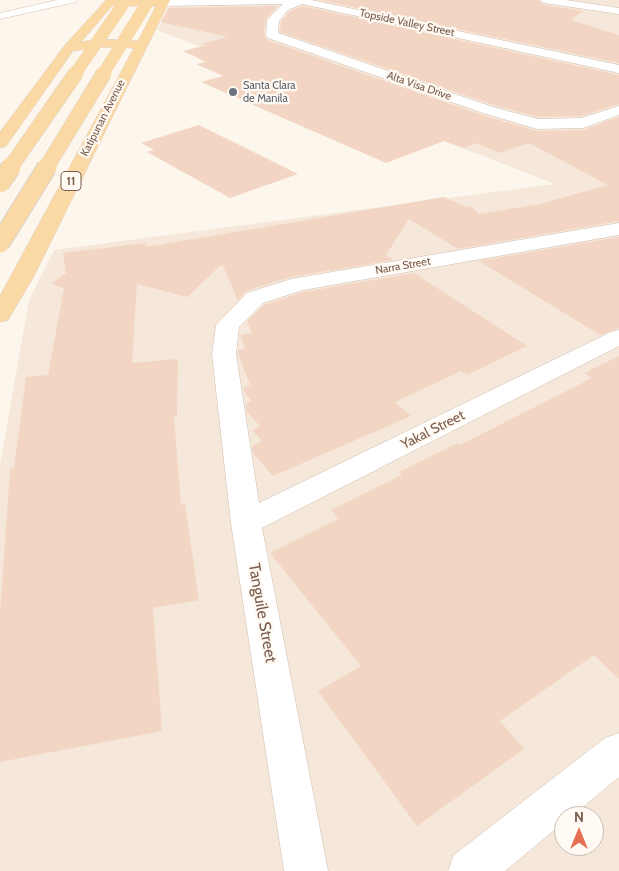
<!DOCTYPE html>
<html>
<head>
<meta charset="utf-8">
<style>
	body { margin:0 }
	#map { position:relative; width:619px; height:871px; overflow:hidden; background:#fdf6ec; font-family:Cabin,sans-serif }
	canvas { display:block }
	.north { position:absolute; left:554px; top:806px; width:50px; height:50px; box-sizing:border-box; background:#fffaf3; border:1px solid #cabbb1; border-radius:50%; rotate:0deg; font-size:14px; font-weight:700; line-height:20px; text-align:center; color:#7a5c4d }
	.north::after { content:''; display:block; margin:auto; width:18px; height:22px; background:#e76f51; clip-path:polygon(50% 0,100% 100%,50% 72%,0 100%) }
</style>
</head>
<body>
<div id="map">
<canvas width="619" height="871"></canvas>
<div class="north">N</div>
</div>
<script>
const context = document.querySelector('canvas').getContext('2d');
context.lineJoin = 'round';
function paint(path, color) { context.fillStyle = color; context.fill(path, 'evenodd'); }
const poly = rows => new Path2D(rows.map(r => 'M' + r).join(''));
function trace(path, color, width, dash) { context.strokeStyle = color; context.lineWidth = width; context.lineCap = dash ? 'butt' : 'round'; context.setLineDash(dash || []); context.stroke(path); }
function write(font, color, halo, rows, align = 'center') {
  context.font = font + ' Cabin,sans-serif'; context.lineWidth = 4.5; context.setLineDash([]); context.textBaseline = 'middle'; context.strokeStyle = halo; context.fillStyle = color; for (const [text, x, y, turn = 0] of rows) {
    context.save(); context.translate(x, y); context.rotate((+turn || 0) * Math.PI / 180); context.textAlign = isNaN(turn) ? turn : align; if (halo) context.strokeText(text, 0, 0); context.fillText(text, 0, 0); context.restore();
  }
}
paint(poly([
	[173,0,619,0,619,871,0,871,0,465,29,300,54,250,555,184,157,30],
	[564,816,594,816,594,846,564,846]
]), '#f5e8da');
paint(poly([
	[320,0,537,0,544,5,583,11,571,20,619,35,619,63],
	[278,6,265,20,264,35,267,40,482,115,537,131,583,130,619,117,619,221,458,249,409,219,386,255,394,260,290,277,246,291,238,300,222,264,187,297,137,284,132,363,178,359,177,416,174,416,181,505,185,504,199,600,153,608,162,731,0,762,0,615,10,469,14,468,26,377,48,375,64,288,51,284,66,273,63,253,145,243,146,247,444,197,466,207,471,206,479,214,540,204,608,185,529,143,499,153,477,143,464,148,444,141,386,163,201,82,223,76,196,64,206,62,183,51,207,45,201,44,228,37,161,22,168,8],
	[302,6,619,75,619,104,581,116,538,117,494,105,280,32,281,22,289,12],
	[199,125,298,174,230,198,147,152,154,150,141,143],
	[619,237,619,328,600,335,479,261],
	[414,273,527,346,467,375,461,371,395,402,411,416,273,476,253,453,252,446,262,441,252,430,260,426,247,412,246,404,252,401,244,392,243,388,250,385,238,354,238,350,245,349,240,335,252,333,247,321,264,305,303,292],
	[619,356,619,679,594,655,500,721,524,749,417,826,318,691,361,666,270,553,338,519,331,510,402,475,399,472,458,443,460,445,592,378,584,373]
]), '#f3d5c3');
const minor = poly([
	[57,0,77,0,76,2,0,19,0,13,57,0],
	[311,0,619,65,619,73,302,4,288,10,279,21,278,33,493,107,538,119,581,118,619,106,619,115,583,128,537,129,483,113,268,38,266,35,267,20,283,4,163,6,158,3,162,0,311,0],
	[539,0,566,0,619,8,619,14,544,3,539,0],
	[619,223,619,235,303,290,263,303,239,327,236,354,259,503,611,332,619,330,619,346,262,528,328,871,284,871,231,523,212,354,216,325,247,293,291,279,619,223],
	[619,733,619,777,572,816,564,816,564,822,505,871,448,871,454,855,605,738,619,733]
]);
const major = poly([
	[106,0,170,0,34,276,8,320,0,322,0,296,134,48,99,47,73,51,6,146,0,148,0,132,65,45,106,0],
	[112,6,156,6,138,41,99,39,81,42,112,6]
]);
trace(minor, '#d1beb0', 1);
trace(major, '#dad1cd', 1);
paint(minor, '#fff');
paint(major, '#fbd9a5');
const majorBridgeFar2 = poly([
	[75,74,126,0],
	[103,74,149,0]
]);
const majorBridgeFar1 = poly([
	[10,168,76,73],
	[46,168,104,73]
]);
const majorBridge = poly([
	[0,183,11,167],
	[0,243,47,167]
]);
trace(majorBridgeFar2, '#dad1cd', 12, []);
trace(majorBridgeFar1, '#dad1cd', 16, []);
trace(majorBridge, '#dad1cd', 21, []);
trace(majorBridgeFar2, '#fbd9a5', 12);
trace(majorBridgeFar1, '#fbd9a5', 15);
trace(majorBridge, '#fbd9a5', 19);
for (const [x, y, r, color] of [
	[233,92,5,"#6b7280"]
]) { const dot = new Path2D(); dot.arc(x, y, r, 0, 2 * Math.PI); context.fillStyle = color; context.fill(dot); trace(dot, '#fffaf3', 2); }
write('11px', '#7a5c4d', '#fffaf3', [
	["Topside Valley Street",407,23,12],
	["Alta Visa Drive",419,86,19],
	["Katipunan Avenue",103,118,-63],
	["Narra Street",403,266,-10]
]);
write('11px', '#5b616d', '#fffaf3', [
	["Santa Clara",243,86],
	["de Manila",243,99]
], 'left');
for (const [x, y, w] of [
	[71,181,20]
]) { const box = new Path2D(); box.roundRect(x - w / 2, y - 9.5, w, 19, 4); context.fillStyle = '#fffaf3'; context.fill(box); trace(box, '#7a5c4d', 1); }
write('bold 12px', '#7a5c4d', null, [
	["11",71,181]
]);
write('14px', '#7a5c4d', '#fffaf3', [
	["Yakal Street",433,430,-27]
]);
write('16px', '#7a5c4d', '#fffaf3', [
	["Tanguile Street",262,613,80]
]);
</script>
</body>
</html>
